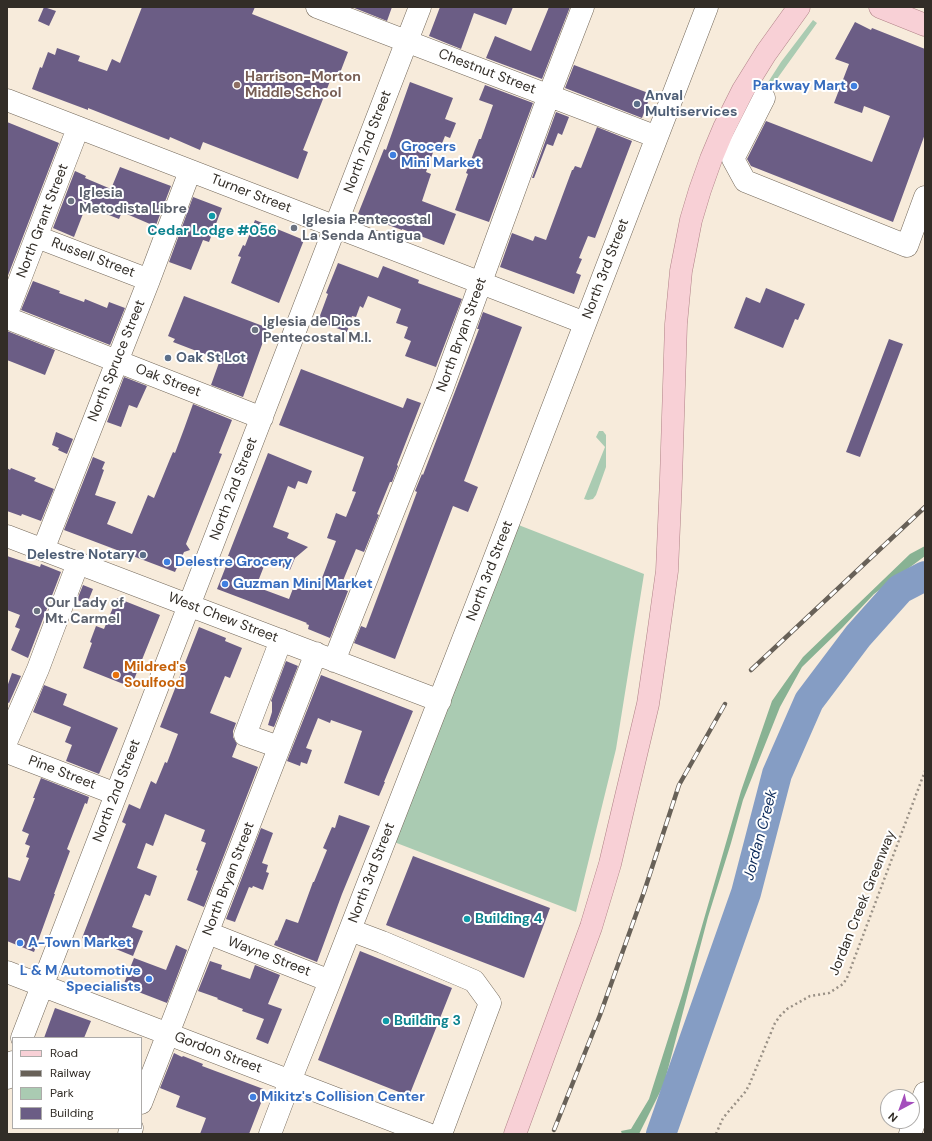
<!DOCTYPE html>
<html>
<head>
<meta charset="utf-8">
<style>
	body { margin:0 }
	#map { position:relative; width:932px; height:1141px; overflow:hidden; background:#f7ebdb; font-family:"DM Sans",sans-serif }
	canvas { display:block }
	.frame { position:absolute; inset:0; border:8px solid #322d27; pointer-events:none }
	.legend { position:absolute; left:12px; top:1037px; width:130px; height:92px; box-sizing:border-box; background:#fff; border:1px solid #adaba9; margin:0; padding:5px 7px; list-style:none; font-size:12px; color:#322d27 }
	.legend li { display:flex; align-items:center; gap:8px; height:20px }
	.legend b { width:20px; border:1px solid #adaba9 }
	.north { position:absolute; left:880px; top:1089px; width:40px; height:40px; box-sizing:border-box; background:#fff; border:1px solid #adaba9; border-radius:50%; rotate:221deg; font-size:11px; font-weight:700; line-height:16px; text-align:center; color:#322d27 }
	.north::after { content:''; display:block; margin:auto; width:14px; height:18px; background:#a44ebc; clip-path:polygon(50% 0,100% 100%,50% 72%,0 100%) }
</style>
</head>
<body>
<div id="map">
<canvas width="932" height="1141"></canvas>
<div class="frame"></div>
<ul class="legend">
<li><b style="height:5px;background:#f8d0d6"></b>Road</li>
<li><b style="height:5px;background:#686158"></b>Railway</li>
<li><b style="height:11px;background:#aacbb2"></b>Park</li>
<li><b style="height:11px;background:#6b5d85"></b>Building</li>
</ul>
<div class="north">N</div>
</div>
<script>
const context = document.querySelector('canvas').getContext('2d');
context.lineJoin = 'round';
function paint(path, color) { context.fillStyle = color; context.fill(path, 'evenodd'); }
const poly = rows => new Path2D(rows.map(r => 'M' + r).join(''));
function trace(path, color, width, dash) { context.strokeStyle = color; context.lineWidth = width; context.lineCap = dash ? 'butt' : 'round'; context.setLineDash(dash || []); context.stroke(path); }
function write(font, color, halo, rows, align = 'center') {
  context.font = font + ' "DM Sans",sans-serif'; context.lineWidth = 4; context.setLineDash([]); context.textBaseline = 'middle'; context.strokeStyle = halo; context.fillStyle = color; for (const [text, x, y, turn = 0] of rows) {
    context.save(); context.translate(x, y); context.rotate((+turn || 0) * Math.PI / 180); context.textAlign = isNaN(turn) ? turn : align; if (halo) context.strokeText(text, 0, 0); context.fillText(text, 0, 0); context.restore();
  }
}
paint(poly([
	[813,20,817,23,774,83,768,89,765,87,781,62],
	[599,431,603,431,606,435,606,467,596,495,593,499,588,500,584,499,605,447,596,437],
	[516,524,644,574,616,749,576,912,394,842]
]), '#aacbb2');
paint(poly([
	[925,546,925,556,874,594,842,628,802,667,780,707,743,800,731,843,708,917,664,1084,639,1134,622,1134,621,1131,631,1129,649,1099,682,995,741,791,772,701,803,657,910,554]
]), '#88b293');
trace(poly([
	[661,1134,746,893,777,774,809,701,858,636,900,589,925,576]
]), '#859dc4', 30);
paint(poly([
	[44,7,56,11,49,26,38,21],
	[142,7,255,7,252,14,348,52,338,78,332,76,303,150,308,152,298,179,203,142,200,150,170,137,169,140,88,108,88,110,32,89,40,67,42,68,48,52,55,55,57,48,80,56,78,61,107,71,112,59,120,63],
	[352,7,392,7,387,21],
	[440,7,513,7,506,25,474,13,461,49,429,36],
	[549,7,570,7,542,79,486,58,495,36,531,51],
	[855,22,871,30,872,28,925,49,925,134,893,222,751,166,747,159,766,121,872,162,890,116,864,106,862,113,834,103,849,64,835,59],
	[574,65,651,94,642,118,565,88],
	[410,82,453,98,445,119,456,123,450,138,445,136,441,146,436,144,426,172,431,174,422,201,456,214,444,245,402,229,402,230,358,214,384,149,386,150],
	[485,85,533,103,489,222,455,210,468,174,466,173,479,139,481,139,493,105,479,100],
	[556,112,569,117,562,135,558,133,553,146,547,144,534,178,532,178],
	[7,122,59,143,7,278],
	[597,127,632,141,595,238,588,236,579,258,582,259,576,273,581,275,574,294,500,267,512,233,533,241,535,236,546,240,572,170,573,170,575,166,581,168],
	[120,167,171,186,153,233,148,230,150,224,122,212,119,219,86,206,74,237,53,228,75,171,86,176,85,178,111,189],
	[193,197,222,208,209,242,203,240,191,270,169,262],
	[255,220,304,240,279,303,231,283,241,257,238,256,243,245,245,246],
	[338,263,378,278,383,266,419,280,418,283,462,299,436,367,405,356,411,341,404,338,408,327,396,323,401,309,368,296,363,308,360,306,356,317,352,316,347,332,318,321,328,294,326,293],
	[33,281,60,291,59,293,84,302,85,299,107,308,109,302,125,308,110,345,21,310],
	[766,288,805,304,798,320,795,319,783,348,734,328,746,297,760,303],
	[184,296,268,328,243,397,211,385,220,360,173,342,175,339,168,336],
	[483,312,522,327,464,481,478,487,468,512,453,506,395,659,354,643,361,626,366,628,417,492,415,491,422,474,423,475,479,329,477,329],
	[7,331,55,350,45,375,7,360],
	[889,339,903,344,860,457,846,452],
	[301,369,403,408,407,398,421,403,397,465,398,466,392,482,390,482,377,514,379,515,364,552,356,549,340,588,348,591,330,638,308,629,309,625,306,624,307,623,217,589,230,556,228,556,268,453,312,471,307,484,298,481,295,489,288,486,273,527,289,533,287,538,308,547,295,558,290,570,266,561,257,584,263,586,262,589,289,599,297,578,309,584,309,583,319,586,336,541,327,538,336,513,346,517,356,492,352,491,364,457,279,425],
	[124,377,147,386,137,408,129,405,121,427,107,422],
	[193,404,232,420,219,453,222,454,186,544,190,550,184,552,175,572,64,530,93,457,105,462,102,469,104,470,95,495,116,502,107,524,132,534,148,495,154,498,170,459,173,452,175,453,184,429],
	[56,432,73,439,67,454,58,450,59,448,52,445],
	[7,468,10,470,11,468,36,478,34,481,54,489,41,521,22,514,21,516,7,511],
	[7,556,40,567,41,564,61,572,28,658,11,650,20,629,15,627,20,615,7,610],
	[83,585,93,589,87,604,77,600],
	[117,598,160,615,131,687,83,668,92,643,90,642,96,626,104,629],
	[199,627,226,638,225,641,242,648,230,678,225,676,210,713,236,723,233,731,233,737,237,744,232,757,258,767,204,907,187,900,198,871,196,870,206,843,201,841,205,830,165,814,153,846,146,843,137,868,157,876,150,896,145,894,132,927,143,931,133,956,101,943,100,945,82,938,126,824,122,822,129,804,140,809,151,781,156,784,165,762,167,763,178,734,160,727],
	[286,661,298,666,274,727,268,725,272,712,272,702,271,701],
	[12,673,21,676,9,703,7,702,7,687],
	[321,675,413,711,384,782,385,782,379,796,344,783,362,731,331,720,330,723,318,718,306,748,312,750,307,764,301,762,300,766,287,761],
	[44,685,67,694,63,705,118,728,99,774,66,761,72,745,65,742,71,727,33,712],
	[41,778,89,797,87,804,85,803,67,849,70,851,54,894,55,894,34,952,7,941,7,877,20,881,29,858,26,857,30,846,25,844,29,834,22,831,35,798,33,798],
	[339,815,370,826,342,894,317,962,274,945,276,940,277,941,286,919,298,923,313,882,314,882,327,850,323,848,332,827,335,828],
	[261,828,273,833,262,863,268,865,266,872,269,873,263,890,253,886,252,888,249,887,235,922,226,919],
	[413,856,550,908,524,978,386,925],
	[176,945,187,950,167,1003,123,986,134,958,166,970],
	[360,951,452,988,409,1096,318,1060],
	[210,961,222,965,221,969,250,979,255,965,280,975,268,1004,282,1009,268,1044,256,1039,264,1019,242,1011,243,1009,217,999,218,998,198,991],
	[55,1008,91,1021,84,1038,44,1038],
	[174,1053,182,1057,183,1056,203,1064,202,1066,266,1090,249,1134,200,1134,206,1118,176,1107,180,1096,160,1088]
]), '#6b5d85');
const minor = poly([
	[317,7,657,137],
	[764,98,733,159,745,181,907,246,925,197],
	[7,100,585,323],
	[37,237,149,280],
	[7,313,78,128],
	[7,318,262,418],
	[7,536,440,701],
	[43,550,149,280,190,171],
	[334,661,442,389,549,95,583,7],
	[7,740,38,669,78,563],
	[279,747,245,735,281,640],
	[7,752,116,794],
	[350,930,382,942,474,981,490,1003,441,1134],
	[208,933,330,981],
	[7,972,428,1134],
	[22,1038,420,7],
	[7,1078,13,1062],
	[141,1103,316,653],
	[129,1134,132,1128],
	[270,1134,290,1081,330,981,494,560,707,7],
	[910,1134,925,1093]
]);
const major = poly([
	[880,7,925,25],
	[515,1134,591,927,610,864,648,704,657,643,667,571,671,479,676,324,681,271,691,220,700,190,711,159,724,128,743,90,766,53,799,7]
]);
trace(minor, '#74695b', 23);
trace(major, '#b08287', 23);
trace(poly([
	[716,1134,723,1118,746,1091,750,1083,775,1023,780,1016,787,1009,810,996,829,993,843,984,847,978,925,771]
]), '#9a9186', 2.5, [2, 3]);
trace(minor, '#fff', 22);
trace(major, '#f8d0d6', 22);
const rail = poly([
	[751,670,925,507],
	[554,1130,600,1015,644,892,679,785,725,704]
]);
trace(rail, '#686158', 4.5);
trace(rail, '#fff', 3, [9]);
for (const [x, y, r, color] of [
	[237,85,4,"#8d6e63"],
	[854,86,4,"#3f7fe0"],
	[637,104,4,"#5c6f8a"],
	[393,155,4,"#3f7fe0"],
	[71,201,4,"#6b7280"],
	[212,216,4,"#0f9aa8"],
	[294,228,4,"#6b7280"],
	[255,330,4,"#6b7280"],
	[168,358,4,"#5c6f8a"],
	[143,555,4,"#5c6f8a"],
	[167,562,4,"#3f7fe0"],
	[225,584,4,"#3f7fe0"],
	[37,611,4,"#6b7280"],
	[116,675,4,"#e8710a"],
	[467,919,4,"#0f9aa8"],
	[20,943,4,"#3f7fe0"],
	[149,979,4,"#3f7fe0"],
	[386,1021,4,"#0f9aa8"],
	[253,1097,4,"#3f7fe0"]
]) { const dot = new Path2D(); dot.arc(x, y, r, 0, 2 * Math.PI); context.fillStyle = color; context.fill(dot); trace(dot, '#fff', 1.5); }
write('14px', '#322d27', '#fff', [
	["Chestnut Street",487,72,21],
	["North 2nd Street",368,142,-69],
	["Turner Street",251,194,21],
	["North Grant Street",43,221,-69],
	["Russell Street",93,258,21],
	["North 3rd Street",606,269,-69],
	["North Bryan Street",462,335,-70],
	["North Spruce Street",117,361,-68],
	["Oak Street",168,381,21],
	["North 2nd Street",234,489,-69],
	["North 3rd Street",490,571,-69],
	["West Chew Street",223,618,21],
	["Pine Street",62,773,21],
	["North 2nd Street",117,791,-69],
	["North 3rd Street",372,873,-69],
	["North Bryan Street",229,879,-69],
	["Jordan Creek Greenway",863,903,-68],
	["Wayne Street",269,957,21],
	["Gordon Street",218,1053,21]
]);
write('bold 14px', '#785e54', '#fff', [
	["Harrison-Morton",245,77],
	["Middle School",245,93]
], 'left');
write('bold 14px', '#366cbe', '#fff', [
	["Parkway Mart",846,86,"right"],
	["Grocers",401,147],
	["Mini Market",401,163],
	["Delestre Grocery",175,562],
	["Guzman Mini Market",233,584],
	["A-Town Market",28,943],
	["L & M Automotive",141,971,"right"],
	["Specialists",141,987,"right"],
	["Mikitz's Collision Center",261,1097]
], 'left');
write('bold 14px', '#4e5e75', '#fff', [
	["Anval",645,96],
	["Multiservices",645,112],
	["Oak St Lot",176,358],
	["Delestre Notary",135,555,"right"]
], 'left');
write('bold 14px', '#5b616d', '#fff', [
	["Iglesia",79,193],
	["Metodista Libre",79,209],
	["Iglesia Pentecostal",302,220],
	["La Senda Antigua",302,236],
	["Iglesia de Dios",263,322],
	["Pentecostal M.I.",263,338],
	["Our Lady of",45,603],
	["Mt. Carmel",45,619]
], 'left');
write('bold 14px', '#0d838f', '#fff', [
	["Cedar Lodge #056",212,231,"center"],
	["Building 4",475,919],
	["Building 3",394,1021]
], 'left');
write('bold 14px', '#c56008', '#fff', [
	["Mildred's",124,667],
	["Soulfood",124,683]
], 'left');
write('italic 15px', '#0e2c5c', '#fff', [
	["Jordan Creek",761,835,-75]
]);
</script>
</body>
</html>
